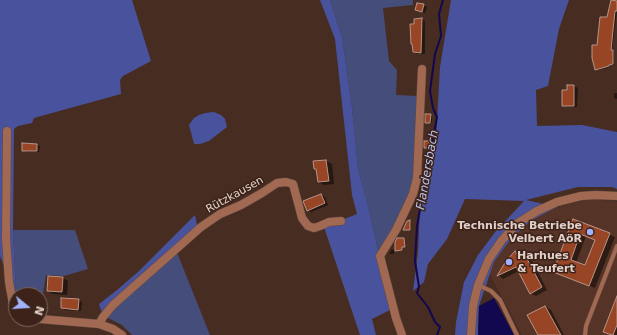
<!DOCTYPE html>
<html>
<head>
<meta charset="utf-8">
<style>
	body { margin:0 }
	#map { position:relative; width:617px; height:335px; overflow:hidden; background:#472c22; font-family:"DejaVu Sans",sans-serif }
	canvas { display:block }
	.north { position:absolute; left:8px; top:287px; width:40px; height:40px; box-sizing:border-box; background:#3c2218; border:1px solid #7e685f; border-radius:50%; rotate:108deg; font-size:11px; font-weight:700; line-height:16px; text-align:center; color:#e2d1ca }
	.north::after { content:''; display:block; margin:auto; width:14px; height:18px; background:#a3b2fc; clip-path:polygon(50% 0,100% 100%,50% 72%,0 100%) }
</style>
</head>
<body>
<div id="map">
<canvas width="617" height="335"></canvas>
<div class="north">N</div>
</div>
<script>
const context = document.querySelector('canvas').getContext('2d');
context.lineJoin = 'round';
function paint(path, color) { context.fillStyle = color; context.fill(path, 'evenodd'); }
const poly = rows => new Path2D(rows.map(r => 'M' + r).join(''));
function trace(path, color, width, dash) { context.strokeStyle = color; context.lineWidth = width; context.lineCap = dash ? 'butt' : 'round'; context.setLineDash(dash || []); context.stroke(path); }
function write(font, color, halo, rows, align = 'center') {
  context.font = font + ' "DejaVu Sans",sans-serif'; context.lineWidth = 3; context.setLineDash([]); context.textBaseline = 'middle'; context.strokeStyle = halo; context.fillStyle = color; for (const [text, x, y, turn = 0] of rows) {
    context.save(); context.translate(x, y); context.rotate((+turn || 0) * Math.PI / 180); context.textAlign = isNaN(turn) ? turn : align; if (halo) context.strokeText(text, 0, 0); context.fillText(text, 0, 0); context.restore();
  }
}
paint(poly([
	[595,199,617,202,617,335,522,335,489,273,494,262,507,244,523,227,536,218,557,207,580,201]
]), '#553326');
paint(poly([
	[330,0,413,0,413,5,383,8,389,61,397,70,396,95,418,96,415,183,408,201,379,253,358,168,352,107,342,37],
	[13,230,75,230,88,269,64,276,46,275,40,313,40,295,16,295],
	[176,250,210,335,132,335,122,325,108,318,109,313]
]), '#454d7b');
paint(poly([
	[0,0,132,0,151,61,123,76,120,80,121,94,34,118,32,123,18,126,14,129,13,230,16,295,0,256],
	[320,0,330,0,342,37,352,107,358,168,368,207,392,309,372,319,376,335,360,335,324,227,357,214,352,195,335,39],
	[451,0,569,0,559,29,548,86,536,90,537,126,582,125,617,132,617,189,612,187,578,187,526,200,557,207,536,218,523,227,507,244,494,262,479,306,478,335,455,335,456,322,464,282,478,255,496,231,524,201,465,199,447,239,428,264,424,282,413,291,418,252,420,205,436,139,440,67],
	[214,112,221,115,225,119,227,127,209,141,200,144,194,144,189,125,194,118,199,115,205,113],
	[195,215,198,230,109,313,108,318,98,317,102,313,99,304,117,290,139,271]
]), '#49529c');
paint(poly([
	[494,298,514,335,478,335,479,306]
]), '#11084f');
paint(poly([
	[612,0,617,0,617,11,612,51,614,52,614,65,610,65,610,67,598,70,596,70,598,46,608,18],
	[423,5,427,7,425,13,416,10],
	[422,19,425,21,425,54,417,54,414,52,413,45,412,44,415,25],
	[568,86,574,86,578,88,577,107,567,107,563,105,568,91],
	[614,93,617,93,617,99,614,98],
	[430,115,432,116,432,123,426,123],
	[37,145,40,146,39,152,26,152,23,150],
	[326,161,332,164,334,184,324,185,319,182,318,170,315,169,314,162],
	[321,195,325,197,328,205,311,212,308,210],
	[574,220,615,237,595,288,559,274],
	[586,236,596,240,586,267,576,263],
	[409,222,411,222,411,230,404,230],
	[404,239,405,240,406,247,403,247,403,250,396,250],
	[392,249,394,250,394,254,389,254],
	[515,252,520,255,522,258,525,256,531,259,547,290,536,296,530,293,519,271,503,279,499,276,507,261],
	[49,277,63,278,68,281,67,295,53,294,48,291],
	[617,298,617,335,614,335,604,331],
	[79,300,82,302,81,311,65,310,62,308],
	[545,307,551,310,564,335,539,335]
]), '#0007');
trace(poly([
	[437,335,440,327,435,322,428,307,417,293,419,287,415,261,417,226,437,117,433,108,430,91,435,54,441,36,439,14,443,0]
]), '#11084f', 2);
const building = poly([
	[611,0,617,1,617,11,615,11,611,50,613,50,613,64,609,65,609,66,595,70,592,58,592,45,597,45,600,17,607,17,611,0],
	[417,3,424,4,422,12,415,10,417,3],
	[422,18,421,53,413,52,412,44,411,44,410,24,414,24,414,19,422,18],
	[567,85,574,85,574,106,562,106,562,90,567,90,567,85],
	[425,114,431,114,430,123,425,123,425,114],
	[424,141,430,141,429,148,424,148,424,141],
	[22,143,37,144,37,151,22,151,22,143],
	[326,160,329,181,318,182,316,169,314,169,313,161,326,160],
	[321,194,325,203,307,211,303,201,321,194],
	[573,219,610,233,589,286,553,272,573,219],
	[580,234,595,240,585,265,571,260,580,234],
	[410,220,410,230,403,230,407,221,410,220],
	[397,238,404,238,405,247,402,247,402,250,395,251,395,242,397,238],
	[515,251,519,258,525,255,542,287,530,294,516,267,497,276,506,261,515,251],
	[48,276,63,277,62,292,47,291,48,276],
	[617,296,617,325,613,335,612,335,603,332,617,296],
	[61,298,79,299,78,310,61,308,61,298],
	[545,306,561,335,538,335,527,315,545,306]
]);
paint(building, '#974524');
trace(building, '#b79589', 1);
const service = poly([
	[478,285,491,291,500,300,517,335],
	[585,335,586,326,617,246]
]);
const minor = poly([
	[7,131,6,239,9,282,13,304,16,307],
	[40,319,99,324,113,329,122,335],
	[99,324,103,317,113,305,201,227,220,214,241,205,262,193,277,183,286,182,293,184,302,218,308,226,314,228,320,226,329,222,341,221],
	[402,335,396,318,380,256,396,230,406,209,413,194,417,178,422,69],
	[471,335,473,306,478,285,489,259,502,240,518,223,537,211,557,202,581,196,596,195,617,196]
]);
trace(service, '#634a40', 5);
trace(minor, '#634a40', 9);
trace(service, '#a16852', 4);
trace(minor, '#a16852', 8);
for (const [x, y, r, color] of [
	[590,232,4,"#a3b2fc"],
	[509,262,4,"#a3b2fc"]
]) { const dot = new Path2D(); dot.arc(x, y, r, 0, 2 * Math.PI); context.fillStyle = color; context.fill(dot); trace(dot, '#3c2218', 1.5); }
write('11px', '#e2d1ca', '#3c2218', [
	["Rützkausen",235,195,-29]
]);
write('bold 11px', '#e2d1ca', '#3c2218', [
	["Technische Betriebe",582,226],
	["Velbert AöR",582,239],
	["Harhues",517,256,"left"],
	["& Teufert",517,269,"left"]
], 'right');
write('italic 12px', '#bac3ed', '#3c2218', [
	["Flandersbach",428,170,-80]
]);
</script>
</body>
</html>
